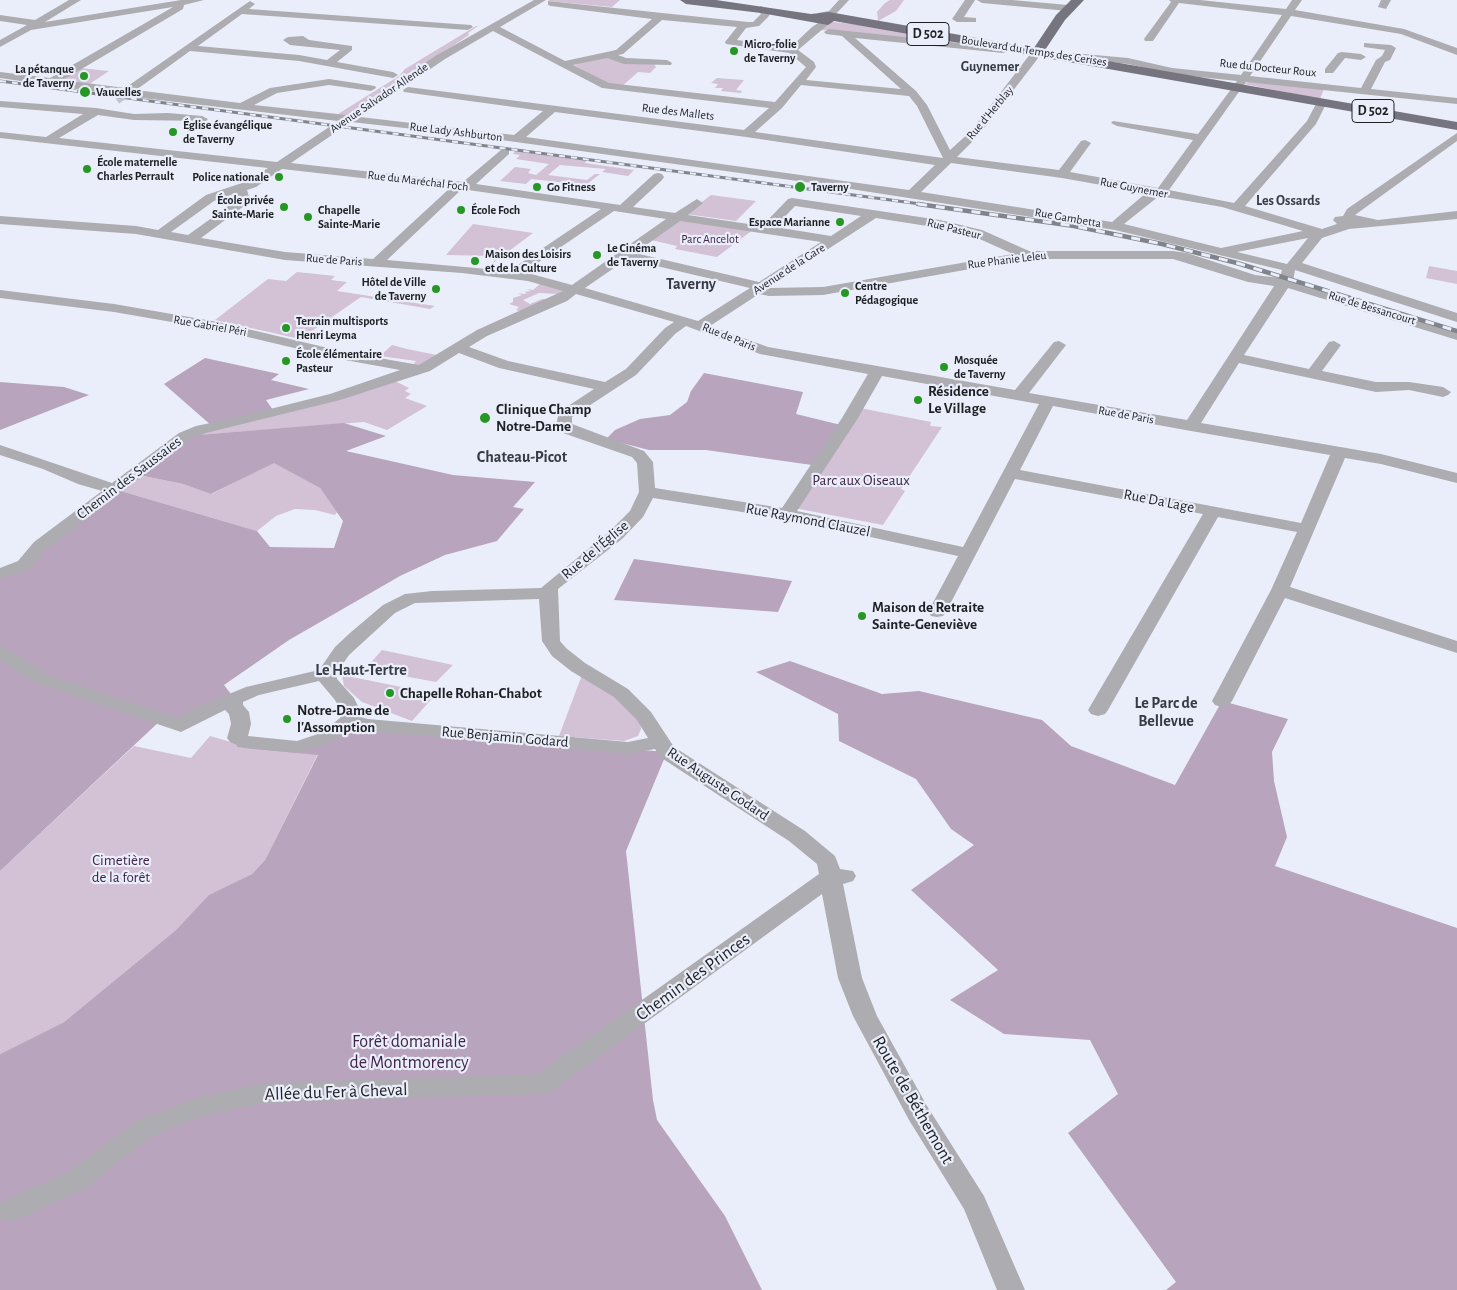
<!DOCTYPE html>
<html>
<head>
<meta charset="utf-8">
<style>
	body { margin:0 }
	canvas { display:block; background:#eaeefa }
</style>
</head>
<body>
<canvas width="1457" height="1290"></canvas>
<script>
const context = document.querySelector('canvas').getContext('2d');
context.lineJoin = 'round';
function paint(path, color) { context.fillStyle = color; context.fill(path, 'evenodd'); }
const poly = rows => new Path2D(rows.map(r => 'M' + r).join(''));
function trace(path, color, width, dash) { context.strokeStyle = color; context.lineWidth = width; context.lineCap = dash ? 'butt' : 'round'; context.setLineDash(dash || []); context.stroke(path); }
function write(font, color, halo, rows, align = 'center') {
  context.font = font + ' "Alegreya Sans",sans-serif'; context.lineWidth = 4.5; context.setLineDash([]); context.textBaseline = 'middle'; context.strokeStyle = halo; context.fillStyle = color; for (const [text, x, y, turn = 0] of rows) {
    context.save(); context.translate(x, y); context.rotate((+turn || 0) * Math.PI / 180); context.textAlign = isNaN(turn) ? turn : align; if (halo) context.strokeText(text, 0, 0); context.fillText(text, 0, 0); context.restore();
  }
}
paint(poly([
	[550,0,620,0,612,7,548,1],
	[904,0,896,11,878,21,877,12,885,3,890,0],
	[832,22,854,24,976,44,821,30,827,24],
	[476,26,478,26,468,33,469,35,348,116,338,114,399,76,405,69],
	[609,56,654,64,656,67,650,73,638,72,620,88,606,83,574,65],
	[80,68,109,71,88,85,57,81],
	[717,78,744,80,736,90,742,91,741,93,721,91,723,88,715,88,718,84,711,83],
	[1248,82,1324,89,1320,99,1244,84],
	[515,151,587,160,585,163,634,170,628,176,602,172,606,169,560,165,548,175,587,180,595,174,600,174,586,185,531,179,526,184,500,181,515,167,531,169,528,173,536,175,549,164,516,159,520,155,513,154],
	[711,195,756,201,736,221,686,214],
	[680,218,754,229,717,257,675,249,677,246,651,240],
	[473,224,533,233,493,263,496,256,446,255],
	[1429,266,1457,271,1457,284,1426,278],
	[297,272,335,276,331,280,347,282,337,291,435,306,430,309,361,297,300,339,215,320,268,279,286,281],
	[541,283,565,291,558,294,539,293,523,300,530,304,542,299,549,299,520,311,516,310,519,307,509,304,513,302,513,298,522,295,518,293,525,294,527,293,524,292,531,291,527,289,533,290],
	[392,345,407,349,442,356,423,365,413,365,416,361,380,356],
	[389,378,409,388,405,391,411,394,405,398,427,406,387,430,364,422,185,436],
	[860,408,931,422,930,426,942,427,901,489,905,491,883,525,794,508],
	[274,462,320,488,337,512,335,515,315,510,295,509,276,516,257,531,114,489,134,474,183,484,212,494],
	[382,650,453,665,436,682,365,669],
	[342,675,436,694,412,721,362,702,344,686],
	[582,675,617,695,640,719,641,729,638,736,624,741,559,736],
	[210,736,238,744,318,754,265,860,252,874,210,895,176,930,64,1022,0,1054,0,871,134,746,191,758]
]), '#d3c1d6');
paint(poly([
	[205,358,279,374,271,380,309,389,266,400,273,410,212,426,164,384],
	[704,373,803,392,796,414,845,426,819,466,706,450,649,450,606,439,615,430,640,419,670,415,687,402,691,391],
	[0,382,64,387,89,395,0,430],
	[344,423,386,436,346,451,453,475,535,482,513,507,524,509,497,541,445,555,400,576,289,640,224,685,234,698,181,726,162,719,0,871,0,574,24,565,114,489,257,531,270,547,334,548,343,521,320,488,274,463,211,494,183,484,134,474,185,436],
	[634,559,772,578,792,581,778,612,614,600],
	[790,661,882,694,919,691,1042,720,1071,746,1175,785,1222,701,1288,719,1272,752,1274,781,1287,837,1275,866,1457,928,1457,1290,1166,1290,1176,1282,1068,1133,1118,1094,1090,1040,1004,1034,950,1000,998,970,911,890,974,845,951,829,916,779,839,741,838,714,756,672],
	[346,726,667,752,626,851,653,1100,657,1120,725,1216,762,1290,0,1290,0,1054,64,1022,176,930,209,895,252,874,265,860,318,755,237,747,238,744,297,747]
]), '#b8a4bc');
trace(poly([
	[116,99,125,93]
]), '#c1c5cf', 11, [11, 5.5]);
paint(poly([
	[69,0,81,0,45,22,181,0,204,0,184,5,183,9,63,80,125,88,250,1,255,4,249,9,471,25,473,27,468,30,242,14,198,46,299,55,327,60,340,50,290,45,283,40,288,37,303,36,309,40,352,46,352,50,337,62,393,72,398,75,393,78,299,61,190,51,136,90,240,103,270,88,329,79,375,86,376,88,371,91,329,85,277,93,254,105,347,115,437,55,534,0,546,0,500,27,565,61,616,50,652,19,551,6,548,5,548,1,748,22,753,22,761,14,756,9,761,6,772,11,768,17,759,26,746,28,737,40,791,47,812,27,824,19,830,19,830,23,798,50,814,62,816,67,806,80,901,89,842,36,826,34,824,32,829,29,1007,48,1007,52,1003,53,855,38,916,91,927,105,950,150,971,131,1034,49,1038,48,1042,49,1042,53,979,135,957,157,1059,170,1081,141,1085,140,1091,143,1070,172,1158,188,1193,140,1117,126,1111,123,1113,121,1198,134,1237,81,1172,74,1128,64,1077,58,1073,57,1073,53,1128,58,1172,68,1241,75,1282,15,1179,3,1153,41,1145,41,1144,39,1171,2,1169,0,1200,0,1286,9,1292,0,1302,0,1295,10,1404,29,1457,48,1457,55,1401,34,1291,16,1250,76,1361,88,1376,60,1382,56,1385,50,1364,47,1364,43,1391,45,1396,48,1390,60,1385,62,1371,89,1457,98,1457,104,1246,82,1169,190,1234,203,1307,121,1316,104,1324,104,1325,106,1316,124,1245,206,1322,229,1337,224,1333,220,1335,217,1343,216,1347,209,1457,133,1457,141,1355,215,1378,220,1457,211,1457,219,1349,229,1322,238,1302,263,1457,313,1457,322,1295,270,1293,281,1457,331,1457,340,1288,288,1244,355,1309,369,1329,342,1334,341,1341,345,1322,371,1376,382,1409,382,1443,387,1451,392,1448,395,1443,397,1409,390,1376,392,1239,363,1201,423,1381,454,1457,473,1457,483,1381,464,1345,458,1290,587,1457,641,1457,653,1285,598,1232,701,1229,705,1222,707,1215,705,1212,701,1271,590,1297,532,1218,517,1108,710,1105,714,1098,716,1091,714,1088,710,1203,514,1015,479,946,612,943,616,937,617,931,616,928,612,958,556,787,519,653,498,643,517,622,539,558,589,560,641,566,648,585,663,628,689,651,712,674,747,805,831,835,856,840,869,853,871,856,876,853,881,843,884,862,978,877,1016,927,1106,984,1196,1025,1290,997,1290,964,1209,909,1120,853,1016,838,978,822,894,552,1091,543,1094,266,1103,202,1116,155,1135,84,1189,19,1219,9,1222,0,1219,0,1203,66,1173,137,1121,199,1097,266,1083,538,1074,819,874,817,864,789,841,660,757,655,749,628,754,366,731,353,728,335,741,297,753,244,748,230,742,227,738,231,724,229,714,225,710,181,732,35,683,0,660,0,646,7,648,49,675,179,718,195,708,246,687,319,670,335,647,350,633,383,605,405,594,432,591,541,588,610,531,630,511,639,492,637,463,632,457,563,433,556,425,559,412,594,389,499,368,459,353,430,371,340,400,206,433,191,439,46,550,30,569,0,579,0,568,18,561,34,542,102,491,78,484,43,469,0,455,0,445,112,483,179,433,196,426,230,419,330,394,400,370,345,360,218,330,114,312,0,298,0,290,114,304,218,322,345,352,419,365,477,330,563,291,528,281,462,273,285,260,136,234,0,224,0,216,136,226,158,230,206,195,248,181,268,168,0,138,0,132,46,137,83,114,0,107,0,101,96,108,134,114,168,113,202,116,208,119,206,121,134,120,98,115,59,138,277,162,338,121,125,96,0,78,0,72,50,78,173,7,31,30,0,47,0,40,27,25,0,21,0,15,35,20,69,0],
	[662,20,737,27,725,42,726,44,789,53,806,67,775,102,609,83,573,65,607,58,624,64,671,65,672,63,667,60,626,58,618,55,623,54,662,20],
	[493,31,602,88,769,108,744,130,408,87,403,90,404,92,543,111,514,135,360,117,445,59,493,31],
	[801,85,909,96,917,106,943,158,755,132,782,108,801,85],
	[555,112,746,137,935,165,909,190,526,137,555,112],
	[351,122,458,134,812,183,1115,230,1282,270,1280,278,1255,275,1187,253,1173,251,1029,251,982,230,940,220,792,198,788,199,762,226,688,215,703,203,697,199,675,213,633,207,662,180,664,177,662,174,658,173,654,174,620,205,476,184,509,154,509,150,505,149,501,150,463,182,291,163,351,122],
	[951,163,1062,178,1146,193,1112,222,921,192,951,163],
	[282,169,450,188,373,259,285,252,201,238,248,203,250,200,247,190,256,187,282,169],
	[462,189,475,191,601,209,509,271,387,260,462,189],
	[236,193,238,199,188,235,171,232,214,201,236,193],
	[1159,196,1222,207,1303,231,1221,248,1124,224,1159,196],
	[795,206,861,216,831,236,775,227,795,206],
	[614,211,666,219,572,285,524,272,614,211],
	[876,218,940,228,973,236,1013,254,823,287,768,288,876,218],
	[680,221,821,242,759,282,635,253,680,221],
	[1308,238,1287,264,1237,252,1308,238],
	[627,259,750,288,698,321,585,288,627,259],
	[1027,259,1173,259,1248,282,1274,286,1187,420,1029,393,1066,345,1059,341,1054,342,1015,390,768,347,710,326,759,294,769,296,823,295,1027,259],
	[576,294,674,322,665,328,626,369,605,382,508,361,469,347,487,336,567,301,576,294],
	[686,326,760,354,868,374,842,418,782,508,655,488,653,462,644,451,572,424,572,417,636,375,675,334,686,326],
	[882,376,1039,404,963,547,797,511,858,418,882,376],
	[1053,406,1191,431,1330,455,1301,523,1020,470,1053,406],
	[539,599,542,641,552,656,571,671,614,697,637,720,648,738,628,742,368,719,360,717,360,710,354,698,337,679,336,674,349,655,395,613,415,603,539,599],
	[319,681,335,700,340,710,340,718,321,733,297,741,248,736,251,724,249,712,243,705,243,702,259,695,319,681],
	[839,0,849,0,835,15,818,17,818,13,829,11,839,0],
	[965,0,975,0,964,17,976,18,976,22,957,22,952,19,965,0],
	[977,0,1012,0,1068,5,1073,8,1068,11,982,3,977,0],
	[1381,0,1391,0,1386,9,1378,7,1381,0],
	[1342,52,1361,54,1366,57,1361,60,1345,58,1333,73,1325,73,1325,69,1338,53,1342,52]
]), '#adacb1');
paint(poly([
	[680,0,716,0,811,14,829,12,1034,48,1056,15,1071,0,1084,0,1065,20,1045,50,1457,122,1457,130,834,21,828,25,761,13,686,4,680,0]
]), '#76747e');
const railFar1 = poly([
	[0,81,928,205]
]);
const rail = poly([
	[918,204,1074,226,1162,244,1237,263,1457,331]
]);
trace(railFar1, '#81848b', 3);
trace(rail, '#81848b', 4.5);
trace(railFar1, '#eaeefa', 2, [6]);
trace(rail, '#eaeefa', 3, [9]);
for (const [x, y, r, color] of [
	[734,51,5,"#269725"],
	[84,76,5,"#269725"],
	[85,92,6,"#269725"],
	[173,132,5,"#269725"],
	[87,169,5,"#269725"],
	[279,177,5,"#269725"],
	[537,187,5,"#269725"],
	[800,187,6,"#269725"],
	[284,207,5,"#269725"],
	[461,210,5,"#269725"],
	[308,217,5,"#269725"],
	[840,222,5,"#269725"],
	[597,255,5,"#269725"],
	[475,261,5,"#269725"],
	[436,289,5,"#269725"],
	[845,293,5,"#269725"],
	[286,328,5,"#269725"],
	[286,361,5,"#269725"],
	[944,367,5,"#269725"],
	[918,400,5,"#269725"],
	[485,418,6,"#269725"],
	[862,616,5,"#269725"],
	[390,693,5,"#269725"],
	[287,719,5,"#269725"]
]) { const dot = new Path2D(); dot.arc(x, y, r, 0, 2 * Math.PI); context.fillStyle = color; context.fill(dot); trace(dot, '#eaeefa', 2); }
write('bold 12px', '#1e2024', '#eaeefa', [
	["Micro-folie",744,44],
	["de Taverny",744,58],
	["La pétanque",74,69,"right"],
	["de Taverny",74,83,"right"],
	["Vaucelles",96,92],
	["Église évangélique",183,125],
	["de Taverny",183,139],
	["École maternelle",97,162],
	["Charles Perrault",97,176],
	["Police nationale",269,177,"right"],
	["Go Fitness",547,187],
	["Taverny",811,187],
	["École privée",274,200,"right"],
	["Sainte-Marie",274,214,"right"],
	["Chapelle",318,210],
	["Sainte-Marie",318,224],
	["École Foch",471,210],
	["Espace Marianne",830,222,"right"],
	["Le Cinéma",607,248],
	["de Taverny",607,262],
	["Maison des Loisirs",485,254],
	["et de la Culture",485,268],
	["Hôtel de Ville",426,282,"right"],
	["de Taverny",426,296,"right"],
	["Centre",855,286],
	["Pédagogique",855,300],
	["Terrain multisports",296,321],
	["Henri Leyma",296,335],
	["École élémentaire",296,354],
	["Pasteur",296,368],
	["Mosquée",954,360],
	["de Taverny",954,374]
], 'left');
write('12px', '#1e2024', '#eaeefa', [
	["Boulevard du Temps des Cerises",1034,51,9],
	["Rue du Docteur Roux",1268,68,6],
	["Avenue Salvador Allende",379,98,-34],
	["Rue des Mallets",678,112,7],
	["Rue d'Herblay",990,113,-50],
	["Rue Lady Ashburton",456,132,7],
	["Rue du Maréchal Foch",418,181,7],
	["Rue Guynemer",1134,188,11],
	["Rue Gambetta",1068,218,10],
	["Rue Pasteur",954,229,14],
	["Rue de Paris",334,260,4],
	["Rue Phanie Leleu",1007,260,-7],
	["Avenue de la Gare",789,269,-33],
	["Rue de Bessancourt",1372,308,17],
	["Rue Gabriel Péri",210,326,10],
	["Rue de Paris",729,337,22],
	["Rue de Paris",1126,415,10]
]);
write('12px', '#412447', '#eaeefa', [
	["Parc Ancelot",710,239]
]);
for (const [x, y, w] of [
	[928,34,42],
	[1373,111,42]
]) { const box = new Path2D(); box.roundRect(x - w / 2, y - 11.5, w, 23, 4); context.fillStyle = '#eaeefa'; context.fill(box); trace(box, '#1e2024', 1); }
write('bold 14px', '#1e2024', null, [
	["D 502",928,34],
	["D 502",1373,111]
]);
write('bold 14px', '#373b44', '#eaeefa', [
	["Guynemer",990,67],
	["Les Ossards",1288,201]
]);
write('bold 15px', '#1e2024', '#eaeefa', [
	["Résidence",928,391],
	["Le Village",928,408],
	["Clinique Champ",496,409],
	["Notre-Dame",496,426],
	["Maison de Retraite",872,607],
	["Sainte-Geneviève",872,624],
	["Chapelle Rohan-Chabot",400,693],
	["Notre-Dame de",297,710],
	["l'Assomption",297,727]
], 'left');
write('15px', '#1e2024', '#eaeefa', [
	["Chemin des Saussaies",129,478,-37],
	["Rue Da Lage",1159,501,11],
	["Rue Raymond Clauzel",808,520,11],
	["Rue de l'Église",595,550,-40],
	["Rue Benjamin Godard",505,737,5],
	["Rue Auguste Godard",718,784,34]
]);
write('15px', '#412447', '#eaeefa', [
	["Parc aux Oiseaux",861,480],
	["Cimetière",121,860],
	["de la forêt",121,877]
]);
write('bold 16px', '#373b44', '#eaeefa', [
	["Taverny",691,284]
]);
write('bold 16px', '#373b44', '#eaeefa', [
	["Chateau-Picot",522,457],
	["Le Haut-Tertre",361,670],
	["Le Parc de",1166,703],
	["Bellevue",1166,721]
]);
write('18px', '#1e2024', '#eaeefa', [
	["Chemin des Princes",693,977,-36],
	["Allée du Fer à Cheval",336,1092,-2],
	["Route de Béthemont",913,1100,60]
]);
write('18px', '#412447', '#eaeefa', [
	["Forêt domaniale",409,1042],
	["de Montmorency",409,1063]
]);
</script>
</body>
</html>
